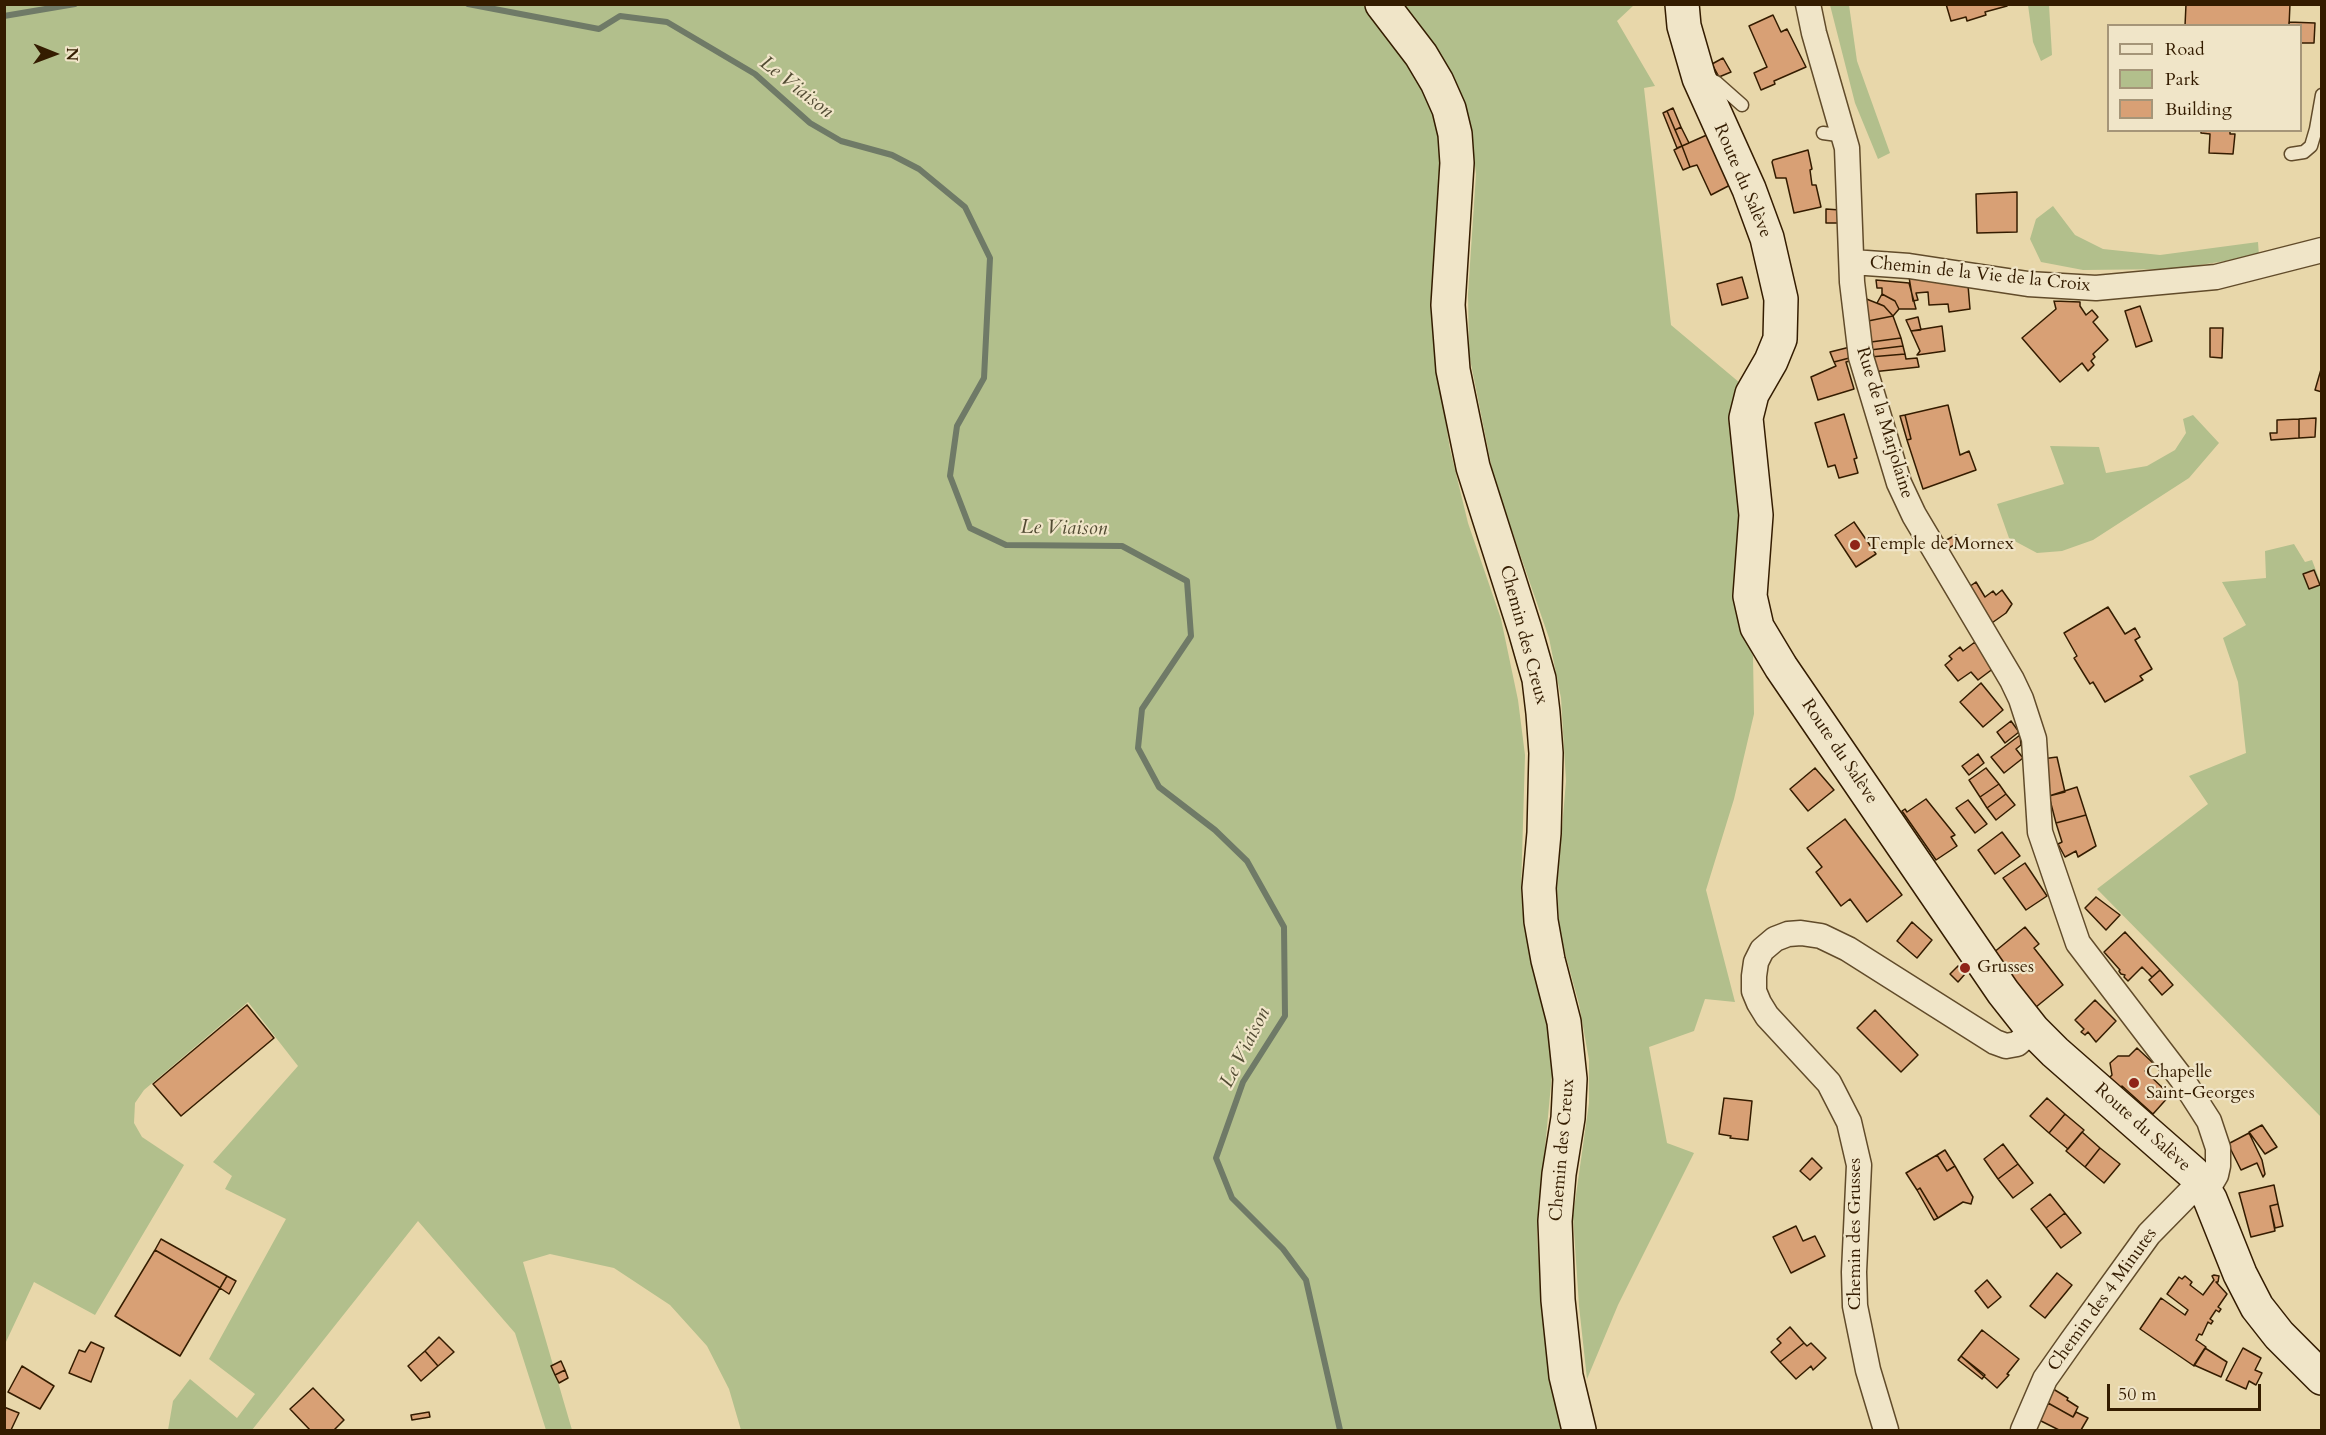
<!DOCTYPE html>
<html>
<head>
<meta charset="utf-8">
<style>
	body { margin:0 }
	#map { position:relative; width:2326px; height:1435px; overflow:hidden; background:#e8d7aa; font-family:Cardo,serif }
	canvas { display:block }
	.frame { position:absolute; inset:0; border:6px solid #341c00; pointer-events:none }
	.legend { position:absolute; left:2107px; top:24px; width:195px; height:108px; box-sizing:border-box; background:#f0e5c8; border:2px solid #a59578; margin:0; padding:8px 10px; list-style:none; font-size:18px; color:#341c00 }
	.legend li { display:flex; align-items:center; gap:12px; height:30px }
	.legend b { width:30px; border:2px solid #a59578 }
	.north { position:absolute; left:24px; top:24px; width:60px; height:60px; -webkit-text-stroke:4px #f0e5c8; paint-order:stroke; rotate:91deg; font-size:16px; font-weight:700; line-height:24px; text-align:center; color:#341c00 }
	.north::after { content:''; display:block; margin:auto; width:21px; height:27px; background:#341c00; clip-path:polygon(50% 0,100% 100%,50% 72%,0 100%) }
	.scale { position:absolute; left:2107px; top:1384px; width:154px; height:27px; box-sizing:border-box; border:3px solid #341c00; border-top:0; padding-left:8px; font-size:18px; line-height:21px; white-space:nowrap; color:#341c00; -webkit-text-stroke:4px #f0e5c8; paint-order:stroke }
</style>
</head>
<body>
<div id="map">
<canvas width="2326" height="1435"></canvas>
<div class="frame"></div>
<ul class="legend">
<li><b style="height:8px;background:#f0e5c8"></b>Road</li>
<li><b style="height:16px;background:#b2bf8c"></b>Park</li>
<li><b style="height:16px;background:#d8a075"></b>Building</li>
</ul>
<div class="north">N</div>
<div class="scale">50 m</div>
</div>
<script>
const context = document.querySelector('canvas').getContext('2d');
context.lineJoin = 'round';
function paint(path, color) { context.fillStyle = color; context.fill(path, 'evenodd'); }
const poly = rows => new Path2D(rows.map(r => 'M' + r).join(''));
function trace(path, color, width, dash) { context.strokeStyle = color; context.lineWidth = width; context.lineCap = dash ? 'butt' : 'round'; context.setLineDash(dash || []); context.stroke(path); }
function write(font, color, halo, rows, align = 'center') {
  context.font = font + ' Cardo,serif'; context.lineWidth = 4.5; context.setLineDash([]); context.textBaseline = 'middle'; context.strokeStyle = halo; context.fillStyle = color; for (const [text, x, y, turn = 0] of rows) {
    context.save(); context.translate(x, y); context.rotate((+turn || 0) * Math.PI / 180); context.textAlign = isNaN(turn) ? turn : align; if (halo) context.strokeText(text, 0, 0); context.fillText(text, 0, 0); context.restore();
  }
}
paint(poly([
	[5,5,1363,5,1411,66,1433,102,1441,132,1438,374,1450,449,1468,523,1501,619,1518,700,1525,755,1521,891,1524,927,1548,1028,1552,1074,1537,1233,1542,1315,1552,1386,1563,1430,741,1430,729,1389,707,1346,670,1305,614,1268,550,1254,523,1262,572,1430,546,1430,515,1333,418,1221,252,1430,168,1430,173,1401,190,1379,237,1418,255,1394,209,1359,286,1219,225,1189,232,1176,213,1162,298,1066,248,1002,144,1090,135,1103,134,1123,142,1137,184,1165,95,1315,34,1282,5,1344],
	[1405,5,1634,5,1617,21,1655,86,1644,88,1671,325,1740,383,1731,440,1743,490,1736,595,1738,621,1753,656,1754,714,1734,799,1706,890,1735,1002,1705,999,1694,1031,1649,1047,1667,1143,1694,1153,1618,1305,1587,1379,1579,1306,1573,1216,1589,1103,1589,1060,1579,1004,1560,935,1557,888,1566,781,1561,698,1549,638,1494,479,1469,354,1468,294,1476,174,1470,124,1459,88,1442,57],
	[1830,5,1849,5,1857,61,1890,153,1878,159,1855,103],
	[2028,5,2049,5,2052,55,2041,61,2033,42],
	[2053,206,2075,235,2103,249,2160,255,2258,242,2259,256,2173,269,2083,270,2041,262,2030,239,2036,219],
	[2193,415,2219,443,2189,478,2093,540,2062,551,2037,553,2009,538,1997,504,2064,484,2050,446,2099,447,2106,473,2147,466,2175,450,2186,433,2183,419],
	[2294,544,2305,562,2312,560,2321,584,2321,1117,2097,889,2208,804,2189,776,2246,753,2238,682,2223,638,2246,625,2222,582,2266,578,2265,551]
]), '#b2bf8c');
trace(poly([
	[468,4,599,29,620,16,667,22,755,74,810,123,841,141,892,155,919,169,965,207,990,258,984,378,957,426,950,476,970,528,1006,545,1122,546,1187,581,1191,636,1142,709,1138,748,1159,787,1215,830,1247,861,1284,927,1285,1016,1243,1082,1216,1158,1232,1198,1283,1249,1306,1280,1340,1430],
	[4,16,75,4]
]), '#6f7a67', 6);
const building = poly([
	[1946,4,2007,4,2007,6,1985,12,1986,15,1967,21,1966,17,1951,21,1946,4],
	[2186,4,2290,4,2289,26,2185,26,2186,4],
	[1773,15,1781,32,1787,29,1806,67,1774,81,1775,84,1761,90,1754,73,1767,67,1749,26,1773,15],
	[2289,22,2315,23,2314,43,2300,43,2300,26,2289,26,2289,22],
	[1723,58,1731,72,1719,77,1712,64,1723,58],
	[1673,108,1681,127,1675,130,1667,111,1673,108],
	[1667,111,1682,146,1677,148,1663,113,1667,111],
	[1681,127,1689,143,1682,146,1675,130,1681,127],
	[2201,130,2230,130,2230,134,2235,134,2233,154,2209,153,2210,134,2201,133,2201,130],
	[1709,134,1734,183,1711,195,1697,165,1690,167,1682,146,1709,134],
	[1682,146,1690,167,1683,170,1674,150,1682,146],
	[1808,150,1812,169,1810,170,1812,185,1816,185,1821,207,1794,213,1786,178,1776,178,1772,162,1773,160,1808,150],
	[2017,192,2017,232,1977,233,1976,194,2017,192],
	[1826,209,1840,210,1840,223,1826,223,1826,209],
	[1742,277,1748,298,1722,305,1717,284,1742,277],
	[1909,277,1968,285,1970,309,1949,312,1948,304,1929,305,1928,292,1916,293,1918,300,1913,301,1909,277],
	[1876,280,1909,283,1916,309,1899,309,1895,301,1882,294,1882,288,1877,288,1876,280],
	[1882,294,1895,301,1899,309,1893,316,1884,306,1877,303,1882,294],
	[1864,298,1884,306,1893,316,1868,321,1864,298],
	[2054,301,2080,302,2080,306,2086,315,2092,310,2098,317,2093,322,2108,340,2093,354,2095,357,2091,361,2094,365,2088,371,2082,363,2060,382,2022,338,2056,309,2054,301],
	[2140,306,2152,341,2136,347,2125,311,2140,306],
	[1893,316,1901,338,1871,342,1868,321,1893,316],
	[1918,317,1921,330,1911,331,1906,320,1918,317],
	[1942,326,1945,351,1917,355,1920,351,1911,331,1942,326],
	[2210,328,2223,328,2222,358,2210,357,2210,328],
	[1901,338,1903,346,1870,350,1871,342,1901,338],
	[1903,346,1905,354,1870,357,1870,350,1903,346],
	[1850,347,1853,357,1834,362,1830,352,1850,347],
	[1905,354,1906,359,1917,358,1919,367,1872,372,1870,357,1905,354],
	[1853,357,1854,360,1846,362,1854,389,1818,400,1811,377,1836,366,1834,362,1853,357],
	[2322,366,2322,392,2315,390,2322,366],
	[1948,405,1960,455,1969,451,1976,470,1923,489,1907,440,1911,439,1905,415,1948,405],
	[1844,414,1857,458,1854,459,1858,473,1839,478,1835,465,1828,467,1815,423,1844,414],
	[1905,415,1911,439,1907,440,1900,416,1905,415],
	[2316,418,2315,437,2299,438,2299,419,2316,418],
	[2299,419,2299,438,2271,440,2270,433,2277,433,2277,420,2299,419],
	[1854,522,1876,554,1856,567,1835,535,1854,522],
	[1956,535,1960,542,1943,551,1939,544,1956,535],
	[2314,570,2320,585,2309,589,2303,574,2314,570],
	[1976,582,1985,597,1993,591,1996,595,2002,590,2012,604,2006,613,1989,625,1966,589,1976,582],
	[2108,607,2125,634,2135,628,2140,637,2135,640,2152,669,2140,676,2143,680,2105,702,2093,682,2090,684,2074,658,2077,656,2064,633,2108,607],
	[1975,642,1994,668,1978,680,1971,672,1958,681,1945,665,1952,659,1949,656,1960,647,1963,651,1975,642],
	[1981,683,2003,710,1983,727,1960,702,1981,683],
	[2011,721,2019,732,2005,743,1997,732,2011,721],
	[2020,735,2021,745,2016,749,2023,758,2004,773,1991,757,2020,735],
	[1978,754,1984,763,1969,775,1962,766,1978,754],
	[2057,757,2065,792,2049,796,2042,759,2057,757],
	[1815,768,1834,790,1808,811,1790,789,1815,768],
	[1986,768,1999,784,1980,797,1969,780,1986,768],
	[1999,784,2006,794,1987,808,1980,797,1999,784],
	[2077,787,2086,815,2056,823,2049,796,2077,787],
	[2006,794,2015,805,1996,820,1987,808,2006,794],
	[1926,799,1955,835,1951,837,1957,846,1936,860,1902,811,1905,809,1907,812,1926,799],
	[1968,800,1987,824,1975,833,1956,808,1968,800],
	[2086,815,2096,846,2078,857,2076,851,2065,857,2058,844,2062,842,2056,823,2086,815],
	[1845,819,1902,895,1867,922,1850,899,1841,906,1816,872,1822,867,1807,848,1845,819],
	[2002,832,2020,856,1995,874,1978,850,2002,832],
	[2025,863,2047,896,2026,910,2003,878,2025,863],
	[2096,897,2120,915,2106,930,2085,908,2096,897],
	[1912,922,1932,940,1917,958,1897,941,1912,922],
	[2025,927,2039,944,2034,948,2063,985,2036,1007,1993,953,2025,927],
	[2125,932,2160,970,2152,977,2142,967,2128,981,2124,977,2125,975,2121,974,2119,971,2120,970,2104,952,2125,932],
	[1958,966,1965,974,1958,982,1950,974,1958,966],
	[2160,970,2173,985,2162,995,2149,980,2160,970],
	[2095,1000,2116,1021,2096,1042,2088,1032,2085,1035,2081,1032,2084,1029,2075,1020,2095,1000],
	[247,1005,274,1038,181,1116,153,1084,247,1005],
	[1875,1010,1918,1055,1901,1072,1857,1028,1875,1010],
	[2137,1048,2153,1063,2145,1071,2170,1095,2153,1114,2122,1086,2118,1091,2107,1080,2112,1075,2110,1063,2118,1056,2129,1056,2137,1048],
	[1724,1098,1752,1101,1748,1140,1730,1138,1731,1136,1719,1134,1724,1098],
	[2047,1098,2065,1114,2049,1133,2030,1116,2047,1098],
	[2065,1114,2084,1130,2068,1149,2049,1133,2065,1114],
	[2262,1125,2277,1147,2265,1154,2249,1132,2262,1125],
	[2082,1132,2100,1148,2085,1167,2066,1151,2082,1132],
	[2249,1133,2262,1160,2265,1174,2263,1177,2257,1163,2241,1170,2228,1144,2249,1133],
	[2003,1144,2018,1164,1998,1179,1984,1159,2003,1144],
	[2100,1148,2120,1164,2104,1183,2085,1167,2100,1148],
	[1945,1150,1955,1166,1947,1171,1937,1155,1945,1150],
	[1937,1155,1947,1171,1955,1166,1973,1197,1971,1204,1963,1202,1938,1218,1920,1188,1917,1190,1906,1173,1937,1155],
	[1812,1158,1822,1168,1810,1180,1800,1171,1812,1158],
	[2018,1164,2033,1183,2013,1198,1998,1179,2018,1164],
	[2274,1185,2278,1204,2270,1206,2275,1231,2251,1237,2239,1193,2274,1185],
	[1920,1188,1938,1218,1934,1220,1917,1190,1920,1188],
	[2050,1194,2065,1213,2046,1228,2031,1209,2050,1194],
	[2278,1204,2283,1226,2275,1228,2270,1206,2278,1204],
	[2065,1213,2081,1233,2061,1248,2046,1228,2065,1213],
	[1796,1226,1803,1241,1815,1236,1825,1256,1791,1273,1773,1237,1796,1226],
	[161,1239,227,1276,220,1288,155,1250,161,1239],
	[155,1250,220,1288,180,1356,115,1316,155,1250],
	[2057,1273,2072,1285,2045,1318,2030,1306,2057,1273],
	[2214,1275,2219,1276,2218,1282,2216,1282,2227,1294,2218,1307,2221,1309,2219,1312,2216,1310,2210,1319,2213,1321,2211,1324,2208,1322,2202,1335,2199,1334,2196,1340,2206,1347,2194,1366,2140,1329,2161,1298,2185,1315,2188,1310,2167,1294,2179,1277,2182,1279,2185,1276,2192,1282,2190,1285,2203,1295,2214,1280,2212,1276,2214,1275],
	[227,1276,236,1281,229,1294,220,1288,227,1276],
	[1987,1280,2001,1297,1988,1308,1975,1291,1987,1280],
	[1790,1327,1804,1343,1780,1362,1771,1352,1781,1343,1777,1339,1790,1327],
	[1982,1330,2019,1359,2007,1374,2009,1375,1997,1388,1961,1356,1982,1330],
	[439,1337,454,1352,438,1366,425,1351,439,1337],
	[91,1342,104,1348,91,1382,69,1373,79,1350,85,1352,91,1342],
	[1804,1343,1807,1346,1811,1343,1826,1358,1813,1370,1811,1366,1796,1379,1780,1362,1804,1343],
	[2205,1348,2227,1362,2221,1377,2194,1365,2205,1348],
	[2243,1348,2261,1358,2255,1370,2262,1373,2256,1385,2249,1381,2246,1389,2226,1380,2243,1348],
	[425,1351,438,1366,421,1381,408,1366,425,1351],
	[1961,1356,1985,1375,1982,1379,1958,1360,1961,1356],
	[561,1361,565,1370,555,1375,551,1366,561,1361],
	[22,1366,54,1386,40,1409,8,1392,22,1366],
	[565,1370,568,1378,559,1383,555,1375,565,1370],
	[2050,1387,2068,1398,2067,1400,2078,1407,2073,1417,2048,1403,2050,1398,2046,1396,2050,1387],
	[313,1388,344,1420,334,1430,310,1430,290,1409,313,1388],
	[2048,1403,2073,1417,2076,1412,2088,1418,2081,1430,2059,1430,2039,1420,2048,1403],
	[4,1407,19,1413,11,1430,4,1430,4,1407],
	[429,1412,430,1417,412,1420,411,1415,429,1412]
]);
paint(building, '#d8a075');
trace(building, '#341c00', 1.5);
const lane = poly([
	[1710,79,1716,82,1742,105],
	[1823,133,1845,136],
	[2291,154,2304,152,2311,146,2316,129,2322,95]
]);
const street = poly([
	[1808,4,1814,33,1847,148,1852,282,1861,357,1899,483,1914,515,2012,680,2021,699,2034,739,2040,832,2078,943,2182,1079,2209,1121,2218,1148,2218,1166,2216,1175,2206,1192],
	[1852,262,1909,266,2028,284,2096,288,2216,277,2322,250],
	[1886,1430,1868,1370,1855,1306,1854,1272,1859,1165,1849,1122,1829,1083,1767,1016,1759,1003,1754,991,1754,976,1756,962,1762,950,1775,939,1788,934,1801,933,1821,936,1848,949,1995,1042,2006,1046,2017,1044,2033,1030],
	[2023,1430,2045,1379,2071,1342,2149,1234,2200,1182]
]);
const secondary = poly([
	[1382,4,1421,55,1437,82,1449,109,1455,134,1457,163,1448,305,1453,370,1473,467,1525,630,1539,679,1543,713,1546,753,1544,833,1539,888,1541,921,1548,960,1564,1022,1570,1079,1568,1118,1559,1174,1555,1221,1558,1300,1566,1376,1579,1430],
	[1682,4,1684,26,1699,78,1749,189,1767,238,1781,299,1780,339,1771,361,1752,394,1746,418,1756,515,1750,596,1757,627,1781,667,2003,992,2033,1030,2055,1052,2193,1173,2210,1199,2240,1274,2257,1307,2279,1335,2322,1378]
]);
trace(lane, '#614b2a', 15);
trace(street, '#614b2a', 27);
trace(secondary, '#341c00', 36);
trace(lane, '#f0e5c8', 12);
trace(street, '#f0e5c8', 24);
trace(secondary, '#f0e5c8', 33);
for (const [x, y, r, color] of [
	[1855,545,6,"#8f2418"],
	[1965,968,6,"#8f2418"],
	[2134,1083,6,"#8f2418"]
]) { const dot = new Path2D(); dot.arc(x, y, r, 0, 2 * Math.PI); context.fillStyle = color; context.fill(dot); trace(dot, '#f0e5c8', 2); }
write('18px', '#341c00', '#f0e5c8', [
	["Route du Salève",1742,181,67],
	["Chemin de la Vie de la Croix",1980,275,6],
	["Rue de la Marjolaine",1884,423,73],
	["Chemin des Creux",1523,635,75],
	["Route du Salève",1839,752,56],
	["Route du Salève",2142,1128,42],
	["Chemin des Creux",1563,1150,-85],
	["Chemin des Grusses",1856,1234,-90],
	["Chemin des 4 Minutes",2103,1300,-54]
]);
write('18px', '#341c00', '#f0e5c8', [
	["Temple de Mornex",1867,545],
	["Grusses",1977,968],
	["Chapelle",2146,1073],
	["Saint-Georges",2146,1094]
], 'left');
write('italic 20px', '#524b33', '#f0e5c8', [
	["Le Viaison",796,88,38],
	["Le Viaison",1064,529,1],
	["Le Viaison",1246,1048,-63]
]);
</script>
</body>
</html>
